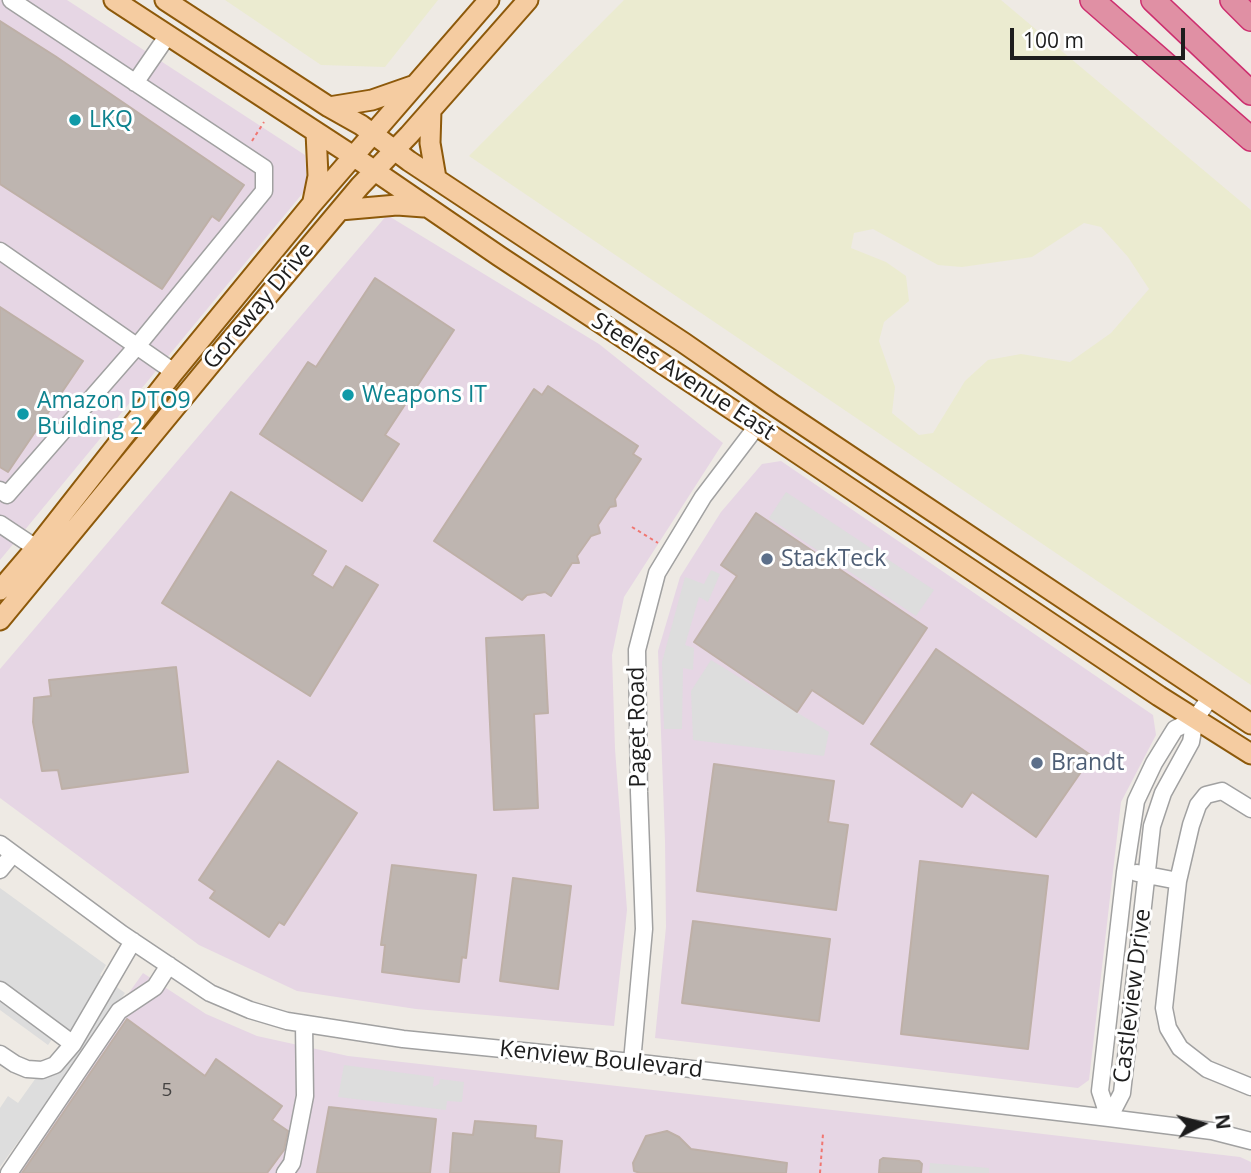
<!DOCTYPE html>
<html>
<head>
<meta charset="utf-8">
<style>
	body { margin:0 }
	#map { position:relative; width:1251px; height:1173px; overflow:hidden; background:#eeeae4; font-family:"Open Sans",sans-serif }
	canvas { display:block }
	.north { position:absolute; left:1167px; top:1089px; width:70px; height:70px; -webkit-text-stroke:5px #fff; paint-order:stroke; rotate:84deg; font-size:19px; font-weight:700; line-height:28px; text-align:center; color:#1d1d1d }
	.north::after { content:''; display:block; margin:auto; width:24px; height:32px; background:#1d1d1d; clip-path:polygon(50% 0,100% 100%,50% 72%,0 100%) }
	.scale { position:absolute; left:1010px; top:28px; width:175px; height:32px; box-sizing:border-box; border:4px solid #1d1d1d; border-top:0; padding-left:9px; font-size:21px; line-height:24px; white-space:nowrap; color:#1d1d1d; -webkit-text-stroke:5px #fff; paint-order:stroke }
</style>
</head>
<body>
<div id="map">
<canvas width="1251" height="1173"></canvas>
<div class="north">N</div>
<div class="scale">100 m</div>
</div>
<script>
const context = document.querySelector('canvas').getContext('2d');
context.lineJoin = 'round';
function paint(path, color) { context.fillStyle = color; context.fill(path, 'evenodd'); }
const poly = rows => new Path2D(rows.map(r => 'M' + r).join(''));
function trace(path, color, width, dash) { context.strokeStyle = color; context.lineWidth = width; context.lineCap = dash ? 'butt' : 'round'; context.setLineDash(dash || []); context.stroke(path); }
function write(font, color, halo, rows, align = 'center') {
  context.font = font + ' "Open Sans",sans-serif'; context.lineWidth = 6; context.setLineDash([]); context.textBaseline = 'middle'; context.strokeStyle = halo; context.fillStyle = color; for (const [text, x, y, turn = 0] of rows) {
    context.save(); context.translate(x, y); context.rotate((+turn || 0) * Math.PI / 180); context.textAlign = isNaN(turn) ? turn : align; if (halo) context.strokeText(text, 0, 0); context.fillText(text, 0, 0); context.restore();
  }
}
paint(poly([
	[0,0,67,0,305,155,307,188,0,560],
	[387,215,599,344,723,443,624,597,612,655,615,749,627,910,614,1026,416,1009,297,991,199,945,0,798,0,669],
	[781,461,1153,715,1156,735,1121,802,1089,1080,1078,1088,655,1038,666,927,665,841,658,651,680,577,721,512,762,464],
	[143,973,206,1014,257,1036,348,1056,949,1123,1240,1157,1251,1162,1251,1173,1,1173]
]), '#e6d6e4');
paint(poly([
	[225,0,438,0,385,67,321,65],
	[624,0,1001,0,1251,210,1251,685,469,156],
	[1084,223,1101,227,1128,257,1149,289,1111,333,1070,362,1021,354,988,360,965,381,933,433,919,435,892,413,895,387,879,341,884,322,909,301,906,276,886,262,851,248,854,233,873,229,938,265,962,267,1032,257]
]), '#ebebd0');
paint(poly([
	[786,492,934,590,916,616,769,518],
	[711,570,720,574,708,602,699,597,685,645,694,648,693,670,683,668,682,729,664,729,662,662,685,577,704,584],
	[711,660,829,732,824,756,693,740,691,691],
	[0,888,106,965,100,975,125,993,0,1167,0,1108,8,1096,18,1103,63,1040,55,1035,48,1045,0,1010],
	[344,1065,434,1077,433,1087,439,1084,440,1079,464,1082,462,1102,447,1101,446,1110,338,1097],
	[930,1163,989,1168,989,1173,929,1173]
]), '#ddd');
const building = poly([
	[0,21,55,56,244,185,219,221,212,216,162,289,0,184,0,21],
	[375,278,454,330,385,435,399,444,362,501,260,434,308,362,316,367,375,278],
	[0,307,83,361,8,472,0,467,0,307],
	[548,386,638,446,633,454,641,459,615,499,616,506,610,507,598,525,600,533,591,536,577,556,579,563,572,563,551,596,545,592,527,595,522,600,434,541,534,389,542,395,548,386],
	[231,492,326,551,312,575,333,588,346,566,378,585,310,696,162,603,231,492],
	[756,513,927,628,863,724,812,690,797,712,694,642,737,576,721,565,756,513],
	[544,635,548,713,534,714,538,808,494,810,486,638,544,635],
	[936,649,1092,756,1036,837,972,792,962,807,871,744,936,649],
	[176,667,188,772,62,789,58,770,42,771,33,722,34,698,51,696,49,680,176,667],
	[278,761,357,813,284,925,279,922,269,937,210,898,215,891,199,880,278,761],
	[714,764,834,781,828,822,848,825,836,910,697,891,714,764],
	[920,861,1048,876,1028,1049,901,1034,920,861],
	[392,865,476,875,466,958,462,957,459,982,382,972,385,945,381,945,392,865],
	[513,878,571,886,558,989,500,981,513,878],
	[693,921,830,939,819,1021,682,1003,693,921],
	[127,1019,205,1076,216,1059,282,1106,272,1120,288,1131,284,1150,267,1173,22,1173,127,1019],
	[329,1107,436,1119,430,1173,317,1173,329,1107],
	[475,1121,536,1126,535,1138,562,1141,559,1173,450,1173,453,1133,473,1135,475,1121],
	[667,1131,679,1137,691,1149,787,1163,786,1173,640,1173,634,1171,633,1163,646,1136,667,1131],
	[883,1158,919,1161,922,1164,921,1173,879,1173,880,1160,883,1158]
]);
paint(building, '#beb5b0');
trace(building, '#beb0a7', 2);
const minor = poly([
	[135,83,168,35],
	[0,251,174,372],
	[0,490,7,495,138,345,264,191,264,168,11,0],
	[0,524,36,548],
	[1251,809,1222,791,1206,795,1198,805,1191,825,1178,881,1164,1008,1168,1028,1180,1048,1207,1069,1251,1087],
	[0,844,122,934,210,993,250,1010,287,1021,403,1039,632,1062,1109,1118,1212,1131,1251,1141],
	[0,870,13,854],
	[1137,873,1178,881],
	[0,990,73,1044,133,941],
	[0,1054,15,1064,27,1069,42,1070,55,1065,73,1044],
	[632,1062,644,929,639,792,637,650,657,573,703,497,757,426],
	[1109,1118,1122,1093,1152,826,1163,793,1191,742,1195,719,1210,698],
	[1109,1118,1100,1091,1125,872,1136,801,1154,763,1175,729,1195,719],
	[9,1173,119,1011,155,987,169,965],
	[285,1173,292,1163,305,1096,304,1024]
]);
const major = poly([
	[114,0,353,156,499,256,757,426,1159,696,1251,754],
	[165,0,329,107,361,125,409,161,684,343,772,404,1251,724],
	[329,107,372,100,415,85],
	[431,110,430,143,436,178],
	[313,201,318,176,316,132],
	[340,210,397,205,424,207],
	[0,590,36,548,174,372,312,204,489,0],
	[0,620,224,348,360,186,409,135,528,0]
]);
const highway = poly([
	[1092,0,1251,139],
	[1153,0,1251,93],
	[1232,0,1251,19]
]);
trace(minor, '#a1a1a1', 19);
trace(major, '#8d590a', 23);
trace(highway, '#cd2f6f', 26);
trace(poly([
	[252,141,264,122],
	[632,527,658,543],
	[820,1173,823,1134]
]), '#f07772', 2, [3.5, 3.5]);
trace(minor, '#fff', 16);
trace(major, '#f5cca1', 19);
trace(highway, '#e090a4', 23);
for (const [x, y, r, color] of [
	[75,120,7,"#0f9aa8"],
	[348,395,7,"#0f9aa8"],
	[23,414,7,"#0f9aa8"],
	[767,559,7,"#5c6f8a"],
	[1037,763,7,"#5c6f8a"]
]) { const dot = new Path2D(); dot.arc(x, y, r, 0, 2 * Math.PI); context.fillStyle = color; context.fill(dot); trace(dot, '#fff', 2.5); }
write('19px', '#454342', null, [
	["5",167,1091]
]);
write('23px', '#0d838f', '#fff', [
	["LKQ",89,120],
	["Weapons IT",362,395],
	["Amazon DTO9",37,401],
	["Building 2",37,427]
], 'left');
write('23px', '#1d1d1d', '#fff', [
	["Goreway Drive",259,306,-50],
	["Steeles Avenue East",683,377,33],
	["Paget Road",638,727,-91],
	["Castleview Drive",1133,996,-83],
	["Kenview Boulevard",601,1060,6]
]);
write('23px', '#4e5e75', '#fff', [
	["StackTeck",781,559],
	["Brandt",1051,763]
], 'left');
</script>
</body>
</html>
